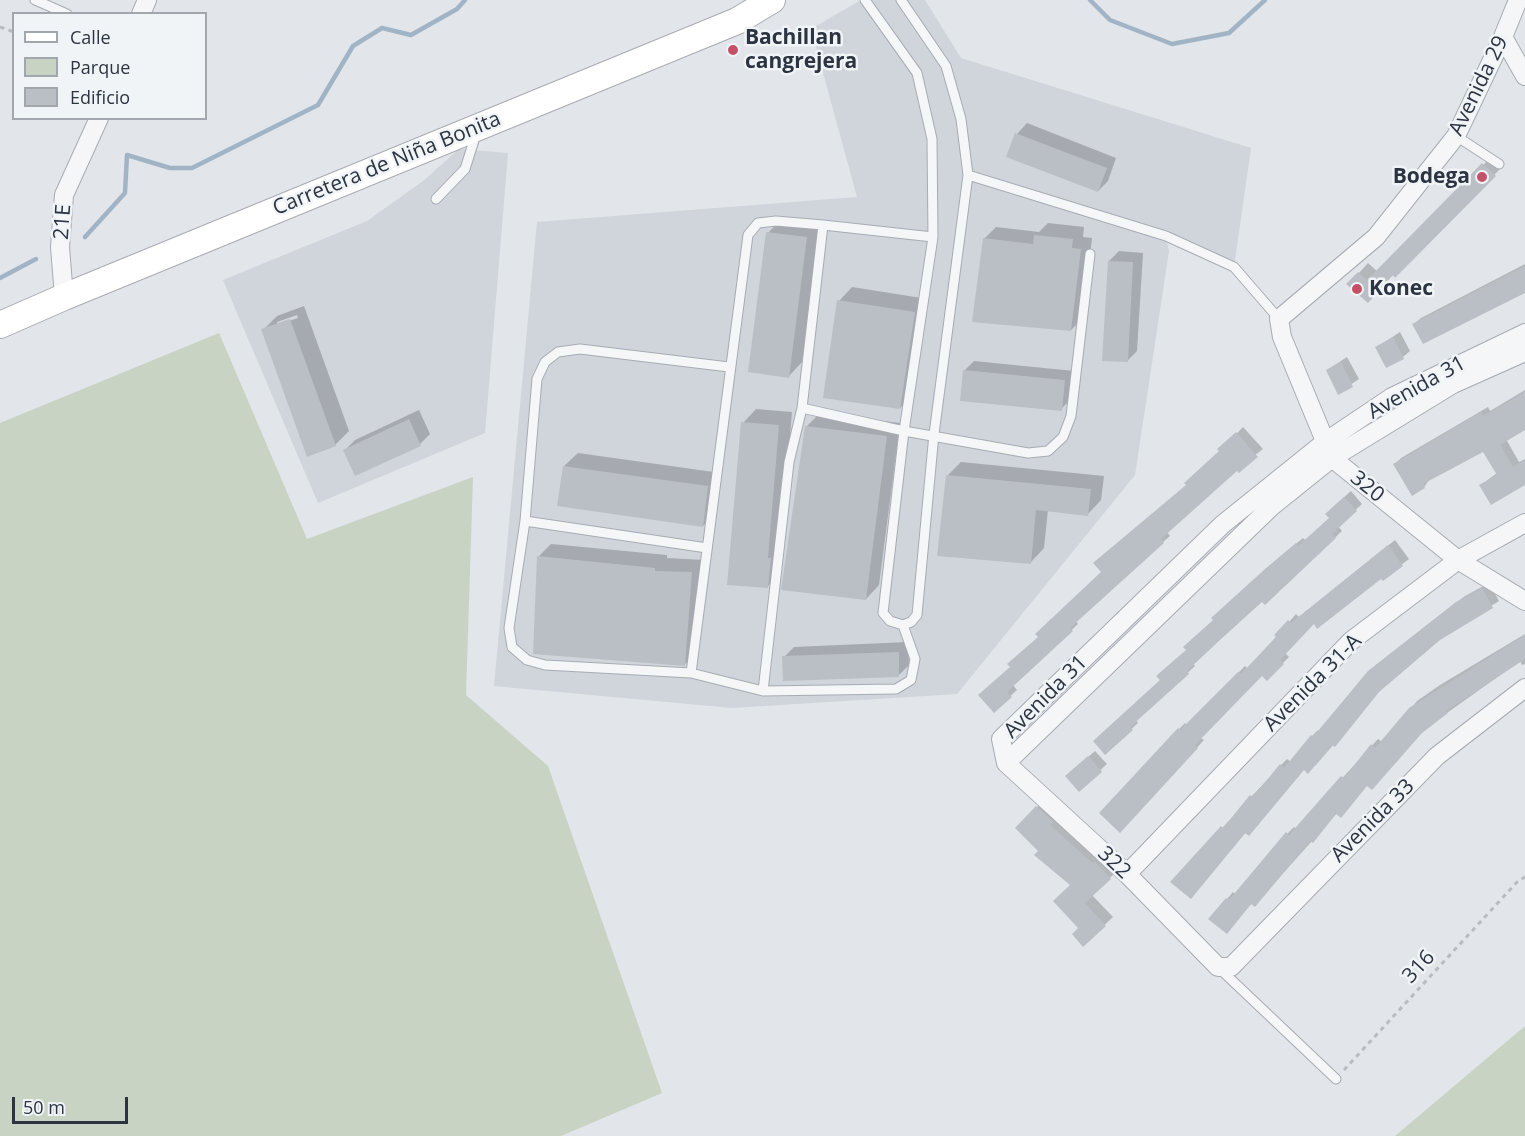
<!DOCTYPE html>
<html>
<head>
<meta charset="utf-8">
<style>
	body { margin:0 }
	#map { position:relative; width:1525px; height:1136px; overflow:hidden; background:#e2e5e9; font-family:"Open Sans",sans-serif }
	canvas { display:block }
	.legend { position:absolute; left:12px; top:12px; width:195px; height:108px; box-sizing:border-box; background:#f1f4f7; border:2px solid #a2a7ae; margin:0; padding:8px 10px; list-style:none; font-size:18px; color:#2b3440 }
	.legend li { display:flex; align-items:center; gap:12px; height:30px }
	.legend b { width:30px; border:2px solid #a2a7ae }
	.scale { position:absolute; left:12px; top:1097px; width:116px; height:27px; box-sizing:border-box; border:3px solid #2b3440; border-top:0; padding-left:8px; font-size:18px; line-height:21px; white-space:nowrap; color:#2b3440; -webkit-text-stroke:4px #f1f4f7; paint-order:stroke }
</style>
</head>
<body>
<div id="map">
<canvas width="1525" height="1136"></canvas>
<ul class="legend">
<li><b style="height:8px;background:#fff"></b>Calle</li>
<li><b style="height:16px;background:#c8d3c4"></b>Parque</li>
<li><b style="height:16px;background:#babfc6"></b>Edificio</li>
</ul>
<div class="scale">50 m</div>
</div>
<script>
const context = document.querySelector('canvas').getContext('2d');
context.lineJoin = 'round';
function paint(path, color) { context.fillStyle = color; context.fill(path, 'evenodd'); }
const poly = rows => new Path2D(rows.map(r => 'M' + r).join(''));
function trace(path, color, width, dash) { context.strokeStyle = color; context.lineWidth = width; context.lineCap = dash ? 'butt' : 'round'; context.setLineDash(dash || []); context.stroke(path); }
function write(font, color, halo, rows, align = 'center') {
  context.font = font + ' "Open Sans",sans-serif'; context.lineWidth = 5; context.setLineDash([]); context.textBaseline = 'middle'; context.strokeStyle = halo; context.fillStyle = color; for (const [text, x, y, turn = 0] of rows) {
    context.save(); context.translate(x, y); context.rotate((+turn || 0) * Math.PI / 180); context.textAlign = isNaN(turn) ? turn : align; if (halo) context.strokeText(text, 0, 0); context.fillText(text, 0, 0); context.restore();
  }
}
paint(poly([
	[861,0,925,0,961,58,1251,148,1234,267,1166,237,1169,251,1135,475,957,694,732,708,494,686,537,222,857,197,811,29],
	[459,149,508,153,485,433,318,503,223,280,367,221,423,181]
]), '#d0d4db');
paint(poly([
	[219,333,307,539,473,477,466,695,548,766,662,1093,561,1136,0,1136,0,423],
	[1525,1026,1525,1136,1395,1136]
]), '#c8d3c4');
paint(poly([
	[1027,123,1116,158,1108,181,1098,191,1008,156,1017,134],
	[1493,155,1504,165,1395,275,1349,284,1368,263,1378,272],
	[781,219,820,224,802,362,789,376,768,233],
	[1048,223,1084,227,1083,237,1092,238,1083,318,1071,330,984,239,996,227,1039,232],
	[1119,251,1143,253,1137,351,1127,361,1109,261],
	[1525,264,1525,291,1414,324,1421,318],
	[852,287,928,299,914,394,900,408,839,301],
	[304,306,349,431,335,445,263,330,277,316],
	[297,315,298,318,277,325,277,322],
	[1400,332,1410,351,1403,357,1377,347],
	[1347,357,1359,379,1338,393,1327,370],
	[974,361,1074,371,1071,399,1061,409,964,371],
	[1525,390,1525,429,1506,439,1519,462,1525,459,1525,483,1481,485,1497,473,1484,450,1430,479,1424,487,1412,494,1395,464,1401,458,1488,407,1490,411],
	[756,409,792,412,781,545,784,545,781,573,767,587,743,423],
	[419,410,430,434,420,444,345,450,355,440],
	[820,413,900,423,879,585,866,599,806,427],
	[1243,427,1263,449,1237,469,1167,532,1170,536,1163,542,1076,621,1078,624,1013,685,1017,690,994,711,1012,667],
	[578,453,721,473,716,512,703,526,564,466],
	[961,462,1104,476,1101,500,1088,514,1048,510,1044,548,1031,562,948,475],
	[1351,491,1362,504,1338,526,1342,531,1278,592,1263,600,1193,664,1195,666,1136,720,1138,723,1105,753,1161,679,1215,619,1273,563,1303,538,1305,540,1331,518,1333,507],
	[1395,540,1409,559,1383,579,1382,577,1314,622,1285,653,1289,657,1267,679,1262,674,1201,738,1204,740,1126,824,1179,729,1185,723,1187,725,1245,666,1248,669,1296,614,1299,617],
	[551,544,667,555,667,558,704,560,697,652,685,664,539,556],
	[1489,583,1499,601,1439,639,1383,687,1315,766,1304,769,1246,832,1197,891,1172,882,1281,765,1287,759,1291,762,1312,736,1318,730,1320,732,1376,665,1465,596],
	[1525,634,1525,664,1522,665,1520,661,1423,730,1337,813,1261,898,1252,903,1233,925,1227,899,1233,892,1235,894,1288,833,1294,827,1296,829,1378,739,1382,742,1417,701,1440,685],
	[908,642,909,665,899,675,784,657,794,647],
	[1095,751,1107,764,1079,790,1073,770],
	[1045,799,1118,870,1092,895,1113,917,1083,945,1072,885,1017,828]
]), '#0003');
trace(poly([
	[1090,0,1110,20,1172,44,1229,33,1265,0],
	[85,237,125,193,127,155,170,168,192,168,318,105,353,46,382,28,411,35,457,9,465,0],
	[0,278,36,259]
]), '#a0b4c6', 4.5);
paint(poly([
	[1015,133,1107,168,1098,192,1006,157],
	[1482,163,1496,176,1395,278,1393,275,1368,303,1346,284,1358,272,1367,280],
	[766,232,807,237,789,378,748,372],
	[1034,235,1073,239,1072,248,1081,249,1071,331,972,322,983,238,1033,244],
	[1108,261,1133,262,1128,362,1102,361],
	[1525,266,1525,293,1423,344,1412,324],
	[837,300,915,312,900,409,823,398],
	[290,319,336,446,307,457,261,329],
	[1393,337,1404,359,1386,368,1375,347],
	[1341,362,1353,387,1338,395,1326,370],
	[963,370,1065,380,1062,411,960,401],
	[1525,392,1525,430,1500,445,1513,467,1525,460,1525,485,1491,505,1479,485,1497,475,1483,452,1423,484,1425,488,1412,496,1393,464,1481,412,1483,416],
	[409,419,421,446,355,476,343,450],
	[741,422,779,425,768,558,771,558,768,588,727,585],
	[805,426,887,436,866,600,781,590],
	[1236,432,1258,457,1239,473,1237,471,1161,539,1164,543,1070,628,1073,631,1007,692,1012,697,994,713,978,695,1010,667,1007,664,1038,637,1035,634,1101,572,1093,563,1186,485,1184,483,1219,451,1217,449],
	[563,466,708,486,703,527,557,506],
	[946,475,1091,489,1088,516,1036,510,1031,564,937,556],
	[1344,497,1357,511,1332,534,1336,538,1265,605,1262,602,1221,639,1187,671,1189,674,1130,727,1133,730,1105,755,1093,741,1160,680,1156,676,1186,650,1183,647,1213,620,1211,618,1265,569,1296,543,1298,546,1329,518,1325,514],
	[1388,545,1403,566,1383,581,1381,579,1317,629,1314,624,1280,660,1284,664,1267,681,1262,676,1195,745,1198,748,1120,833,1099,813,1178,728,1180,730,1238,672,1241,674,1276,637,1274,635,1288,620,1291,623],
	[537,556,655,568,655,571,692,572,685,666,533,654],
	[1482,588,1493,608,1440,640,1379,692,1335,747,1332,745,1308,774,1304,770,1249,836,1245,833,1191,899,1170,882,1221,826,1223,828,1250,795,1253,797,1280,764,1284,768,1311,735,1313,737,1368,671,1456,602],
	[1525,635,1525,659,1446,711,1448,713,1422,733,1372,790,1367,786,1341,818,1336,814,1313,843,1310,841,1255,907,1251,904,1227,934,1208,919,1226,898,1229,900,1286,832,1289,835,1341,776,1344,778,1371,744,1375,748,1409,708],
	[899,652,899,677,783,681,782,656],
	[1088,756,1102,772,1079,792,1065,776],
	[1036,806,1053,822,1050,825,1093,864,1095,862,1111,879,1085,903,1106,926,1083,947,1072,934,1078,928,1053,901,1070,885,1034,855,1038,851,1015,828]
]), '#babfc6');
const lane = poly([
	[35,0,67,14],
	[865,0,917,73,932,139,933,237,904,431,883,613,890,621,903,625,911,622,917,615,934,434,968,175,961,119,946,66,901,0],
	[1456,136,1499,164],
	[968,175,1166,236,1234,267,1279,319],
	[436,199,465,169,477,131],
	[823,225,933,237],
	[729,367,580,349,558,352,545,362,537,379,525,521,509,628,512,647,527,660,545,665,691,673,763,691,896,689,911,680,915,659,903,625],
	[802,408,904,431,1028,453,1048,451,1063,437,1071,416,1090,254],
	[525,521,707,548],
	[691,673,748,235,758,223,776,221,823,225,802,408,789,462,763,691],
	[1220,969,1336,1079]
]);
const street = poly([
	[1518,0,1503,37,1456,136,1376,237,1279,319,1282,337,1332,458,1458,560,1525,601],
	[141,14,147,0],
	[1503,37,1525,76],
	[64,297,60,247,64,195,99,118],
	[1006,763,1127,874,1218,967,1231,967,1437,756,1525,688],
	[1006,763,1001,739,1223,524,1325,442,1392,397,1525,333],
	[1006,763,1271,507,1332,458,1453,384,1525,352],
	[1127,874,1351,641,1458,560,1525,523]
]);
const secondary = poly([
	[0,325,64,297,737,21,772,0]
]);
trace(lane, '#a7acb3', 11);
trace(street, '#a7acb3', 20);
trace(secondary, '#a7acb3', 28);
trace(poly([
	[0,27,14,32],
	[1344,1070,1518,881,1525,877]
]), '#b8bcc1', 3, [4.5, 4.5]);
trace(lane, '#f4f6f8', 9);
trace(street, '#f4f6f8', 18);
trace(secondary, '#fff', 26);
for (const [x, y, r, color] of [
	[733,50,6,"#c45167"],
	[1482,177,6,"#c45167"],
	[1357,289,6,"#c45167"]
]) { const dot = new Path2D(); dot.arc(x, y, r, 0, 2 * Math.PI); context.fillStyle = color; context.fill(dot); trace(dot, '#f1f4f7', 2); }
write('bold 21px', '#2b3440', '#f1f4f7', [
	["Bachillan",745,38],
	["cangrejera",745,62],
	["Bodega",1470,177,"right"],
	["Konec",1369,289]
], 'left');
write('21px', '#2b3440', '#f1f4f7', [
	["Avenida 29",1479,86,-64],
	["Carretera de Niña Bonita",387,164,-22],
	["21E",63,222,-86],
	["Avenida 31",1417,388,-29],
	["320",1367,487,39],
	["Avenida 31-A",1313,683,-45],
	["Avenida 31",1046,697,-45],
	["Avenida 33",1373,821,-45],
	["322",1114,863,43],
	["316",1419,967,-47]
]);
</script>
</body>
</html>
